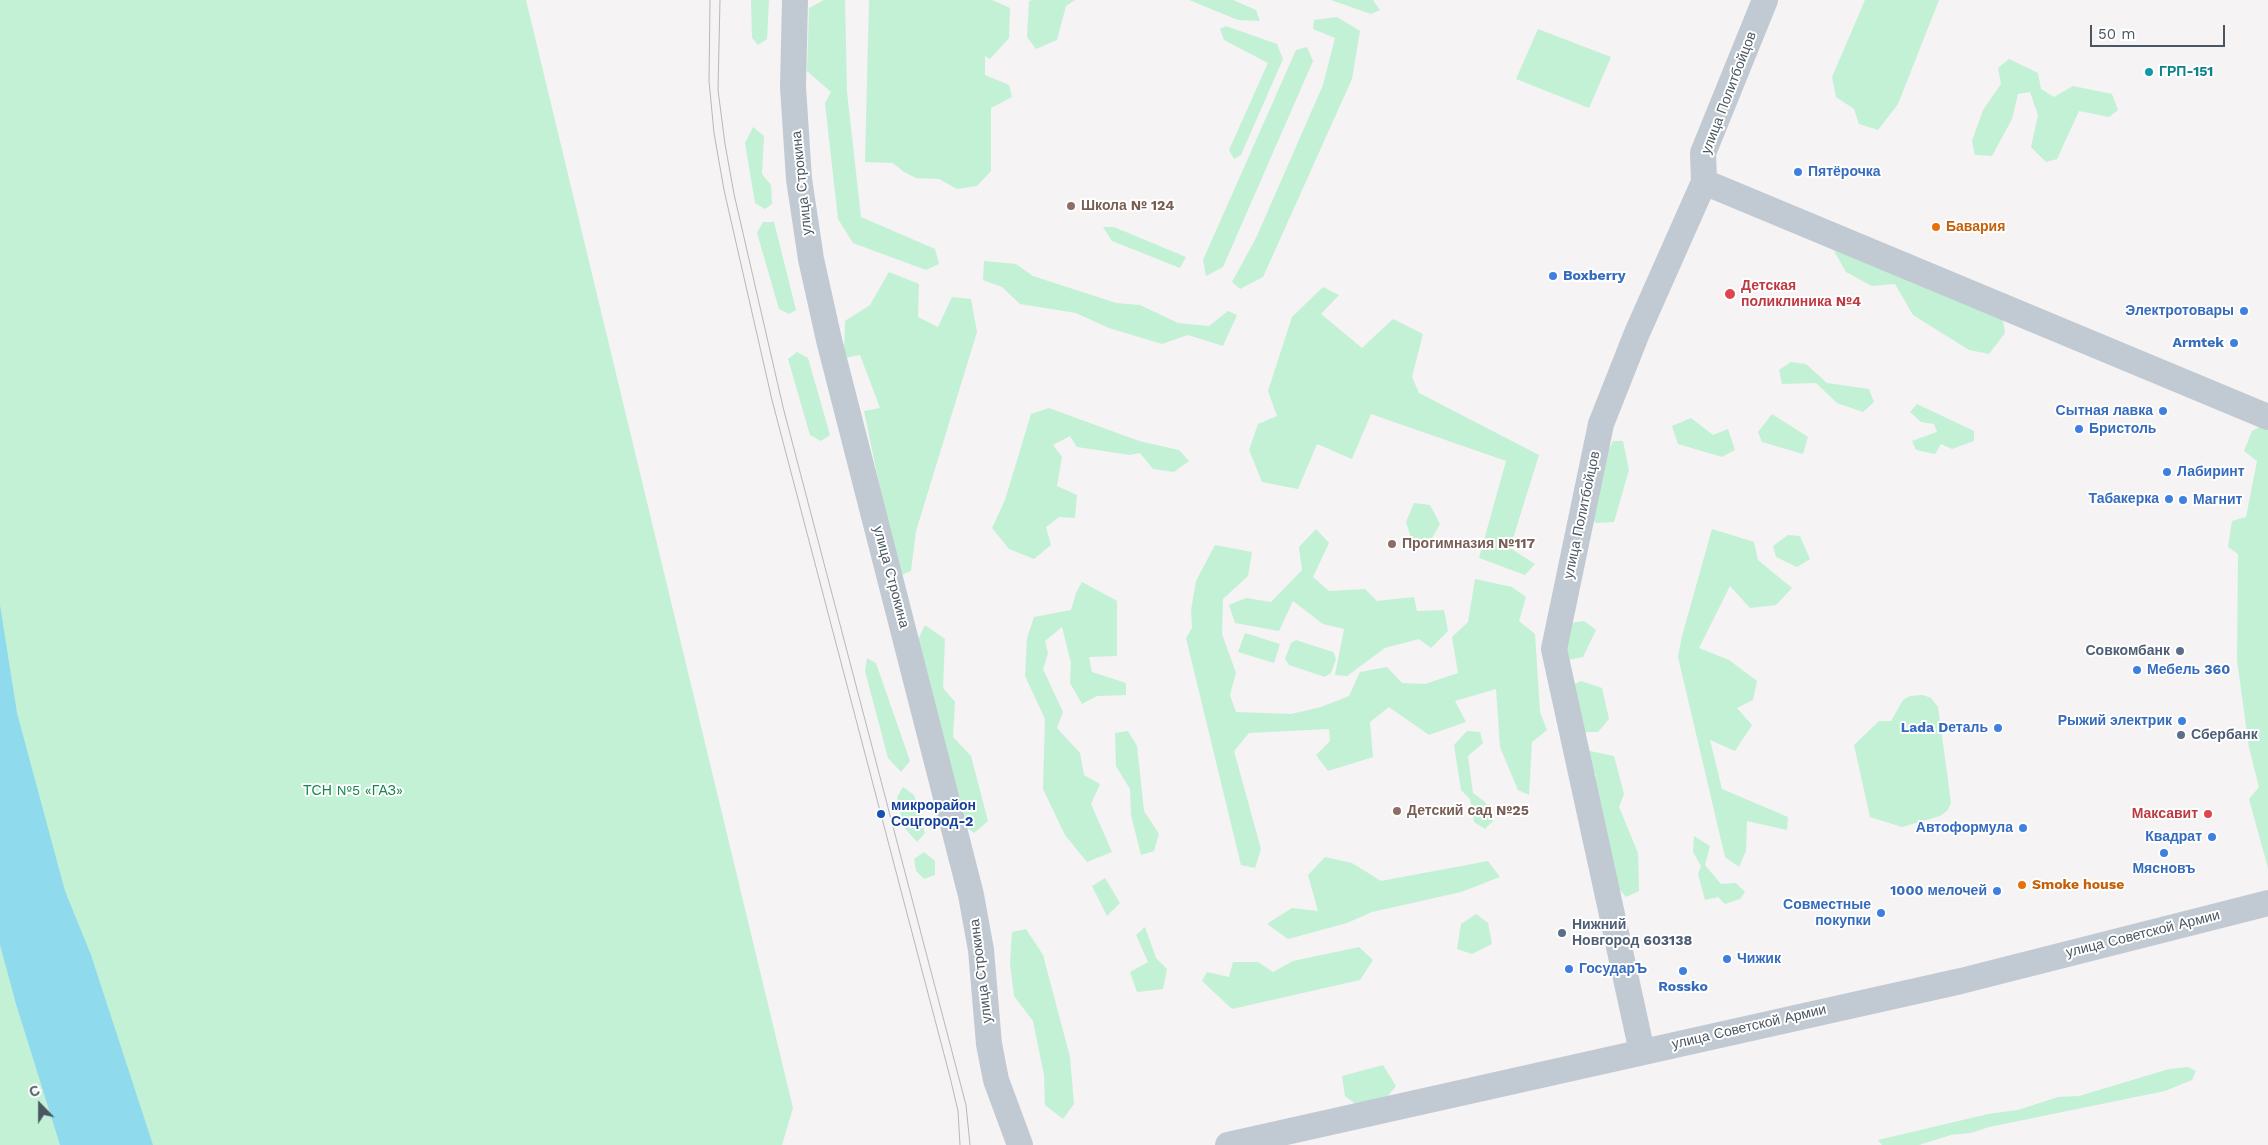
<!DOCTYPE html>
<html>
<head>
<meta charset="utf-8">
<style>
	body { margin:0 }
	#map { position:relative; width:2268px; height:1145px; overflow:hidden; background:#f5f3f3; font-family:"Work Sans",sans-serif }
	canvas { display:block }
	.north { position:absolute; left:15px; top:1080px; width:50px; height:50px; -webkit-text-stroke:4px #fff; paint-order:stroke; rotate:338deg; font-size:14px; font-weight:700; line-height:20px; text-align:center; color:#4a5661 }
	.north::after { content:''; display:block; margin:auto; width:18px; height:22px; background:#4a5661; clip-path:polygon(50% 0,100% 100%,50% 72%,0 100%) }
	.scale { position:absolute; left:2090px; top:25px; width:135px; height:22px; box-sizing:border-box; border:2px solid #4a5661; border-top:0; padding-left:6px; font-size:15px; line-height:18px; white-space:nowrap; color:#4a5661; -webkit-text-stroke:4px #fff; paint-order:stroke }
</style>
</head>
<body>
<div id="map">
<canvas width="2268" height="1145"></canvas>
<div class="north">С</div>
<div class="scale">50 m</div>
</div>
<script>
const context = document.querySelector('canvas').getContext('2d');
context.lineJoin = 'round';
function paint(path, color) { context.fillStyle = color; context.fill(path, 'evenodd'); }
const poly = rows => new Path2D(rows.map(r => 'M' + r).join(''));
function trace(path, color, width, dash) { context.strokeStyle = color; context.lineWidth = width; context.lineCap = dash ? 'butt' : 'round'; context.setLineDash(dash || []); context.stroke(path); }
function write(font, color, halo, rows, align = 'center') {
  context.font = font + ' "Work Sans",sans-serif'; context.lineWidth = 4; context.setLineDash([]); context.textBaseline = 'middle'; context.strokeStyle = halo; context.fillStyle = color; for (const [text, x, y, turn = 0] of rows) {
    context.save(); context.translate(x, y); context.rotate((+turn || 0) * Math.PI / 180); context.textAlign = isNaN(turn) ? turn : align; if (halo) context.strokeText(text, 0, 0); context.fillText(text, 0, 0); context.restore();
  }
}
paint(poly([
	[0,0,526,0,793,1108,782,1145,0,1145],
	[751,0,769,0,767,39,758,45,752,38],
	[824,0,845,0,847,92,861,217,935,249,939,264,926,270,853,243,838,219,825,103,831,92,807,71,809,8],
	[869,0,992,0,1010,8,1009,38,990,59,985,56,985,75,1009,85,1012,97,991,108,991,171,977,186,957,189,939,179,916,178,904,172,893,163,865,162],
	[1033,0,1075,0,1066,6,1057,40,1036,49,1027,37,1029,1],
	[1189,0,1233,0,1256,10,1260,21,1238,20],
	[1331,0,1373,0,1380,10,1371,14],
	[1865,0,1939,0,1898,104,1878,130,1859,124,1854,109,1836,97,1832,77],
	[1337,17,1360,31,1352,79,1263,277,1240,289,1232,282,1256,238,1323,85,1335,38,1313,29,1314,20],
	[1226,26,1277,44,1283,59,1241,155,1234,159,1229,150,1268,63,1224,40,1220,29],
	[1538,29,1611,57,1589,108,1516,79],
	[1307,47,1313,61,1223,267,1206,276,1203,260,1296,50],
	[2009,59,2038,73,2041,89,2054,97,2073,86,2112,94,2118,110,2109,117,2079,111,2057,159,2046,162,2031,147,2038,115,2030,92,2018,94,2012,119,1992,156,1975,155,1972,141,1983,110,2001,84,1998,68],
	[753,127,764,136,762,174,771,185,772,204,765,209,755,203,745,143],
	[763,222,774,222,796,310,789,314,779,309,757,233],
	[1103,227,1114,227,1186,257,1180,268,1112,241],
	[1834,251,1889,265,2002,314,2005,333,1989,354,1969,350,1913,315,1895,284,1872,286,1846,272],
	[984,261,1016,264,1033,276,1116,303,1140,305,1178,323,1209,326,1228,311,1237,315,1223,346,1188,335,1162,344,1109,328,1076,313,1020,304,1002,287,983,280],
	[889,272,919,284,918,317,938,327,952,297,971,299,977,332,916,531,911,571,901,575,892,546,864,411,880,408,860,355,844,358,845,321,870,305],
	[1323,287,1339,295,1321,314,1362,348,1393,319,1423,334,1412,377,1419,393,1539,455,1510,548,1535,564,1525,575,1479,558,1506,461,1371,414,1352,459,1317,444,1298,489,1262,482,1249,450,1258,424,1277,416,1268,391,1292,317],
	[797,352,808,358,830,435,821,441,810,435,788,359],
	[1791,362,1806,364,1827,383,1869,389,1874,402,1863,412,1837,403,1816,383,1782,384,1779,370],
	[1917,404,1974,431,1974,441,1952,449,1941,444,1935,454,1916,450,1912,441,1937,432,1934,424,1921,422,1910,412],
	[1049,408,1139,441,1179,450,1189,461,1174,472,1153,469,1140,453,1130,455,1077,447,1070,436,1053,445,1062,457,1057,486,1077,495,1075,518,1059,517,1046,527,1051,545,1034,559,1009,549,992,528,1005,500,1031,414],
	[1772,414,1808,437,1803,454,1762,442,1758,432],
	[1691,418,1713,435,1728,429,1735,450,1722,457,1678,444,1672,426],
	[2261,426,2268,428,2268,868,2249,799,2259,787,2249,748,2237,660,2238,554,2228,547,2232,521,2246,517,2257,461,2244,451,2252,431],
	[1613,441,1623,441,1629,470,1614,522,1595,523,1592,513,1600,467],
	[1414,503,1430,505,1440,524,1431,540,1411,538,1406,522],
	[1316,529,1329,543,1313,577,1329,591,1365,589,1377,601,1414,597,1417,611,1444,610,1448,631,1431,648,1419,639,1385,648,1347,676,1335,675,1344,629,1323,624,1293,601,1279,631,1235,623,1229,605,1246,598,1271,602,1302,570,1299,547],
	[1712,529,1754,542,1758,560,1792,588,1776,605,1750,608,1730,586,1699,648,1729,660,1757,681,1753,700,1737,708,1752,725,1735,751,1710,740,1722,789,1788,817,1787,830,1747,821,1746,851,1739,867,1725,857,1678,657,1682,636],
	[1788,535,1800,536,1810,559,1797,567,1776,557,1773,546],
	[1215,545,1252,552,1248,576,1223,599,1222,634,1236,673,1230,695,1236,712,1291,714,1321,707,1349,696,1360,672,1387,667,1402,683,1425,684,1458,673,1452,637,1468,622,1475,579,1512,587,1526,597,1519,621,1535,634,1540,712,1547,730,1532,742,1529,795,1518,790,1500,747,1496,689,1455,701,1466,722,1429,735,1389,707,1370,722,1373,757,1328,771,1316,755,1330,741,1329,729,1249,733,1234,751,1261,849,1255,868,1241,865,1186,638,1192,628,1191,610,1196,581],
	[1082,582,1117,601,1117,656,1089,657,1092,672,1126,683,1126,695,1097,696,1082,704,1070,683,1071,663,1062,627,1045,641,1048,653,1043,669,1063,712,1057,728,1080,753,1084,775,1100,784,1091,804,1112,852,1087,862,1065,835,1043,789,1045,719,1025,676,1027,638,1034,617,1071,610,1076,593],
	[1584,621,1596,630,1583,657,1568,660,1560,636,1570,623],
	[925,625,945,639,943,688,955,702,953,737,971,756,988,821,974,833,958,821,913,650],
	[1245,633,1280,644,1274,663,1238,652],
	[1296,640,1333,652,1336,659,1331,673,1325,677,1289,665,1285,659,1291,643],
	[867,658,876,663,910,761,901,772,888,758,865,671],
	[1581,681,1602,688,1609,719,1598,732,1576,732,1563,690],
	[1923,695,1931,698,1938,707,1951,803,1947,811,1940,816,1902,827,1870,817,1854,745,1879,721,1891,721,1903,700,1910,696],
	[1128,731,1137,746,1144,811,1159,834,1154,851,1141,855,1131,815,1130,789,1116,766,1115,733],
	[1467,731,1480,732,1483,743,1468,756,1473,793,1485,802,1493,821,1485,829,1474,822,1470,799,1461,790,1454,745],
	[1585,750,1614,756,1624,794,1619,807,1638,853,1639,891,1626,897,1608,876,1588,803,1596,775,1579,759],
	[903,787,914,795,925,833,917,842,903,826,897,797],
	[1694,836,1710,846,1705,865,1721,884,1736,883,1745,892,1740,899,1725,904,1718,897,1705,900,1698,874,1701,866,1693,852],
	[924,852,935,861,935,875,924,879,916,871,914,859],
	[1325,857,1352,863,1381,881,1488,861,1500,877,1461,892,1372,912,1347,923,1288,939,1267,924,1292,908,1318,911,1308,875],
	[1105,878,1120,903,1107,916,1092,886],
	[1476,914,1488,923,1492,944,1472,954,1457,949,1461,924],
	[1145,927,1156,958,1167,969,1163,989,1137,992,1130,972,1148,962,1136,935],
	[1026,929,1043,955,1070,1057,1074,1104,1063,1119,1045,1105,1044,1075,1033,1021,1014,996,1010,963,1012,932],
	[1359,947,1373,960,1360,980,1232,1009,1202,981,1207,972,1229,977,1233,962,1258,962,1273,972,1293,961],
	[1383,1065,1396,1086,1387,1097,1358,1106,1345,1096,1342,1076],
	[2188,1067,2196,1071,2192,1080,2165,1091,1989,1127,1971,1133,1951,1135,1919,1145,1882,1145,1878,1140,1988,1114,2018,1110,2058,1097,2079,1096,2169,1069]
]), '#c3f1d5');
paint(poly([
	[0,605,17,713,65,891,91,955,153,1145,60,1145,16,1004,0,945]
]), '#90daee');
trace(poly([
	[795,0,793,87,799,179,811,259,829,340,971,895,981,950,989,1044,996,1080,1020,1145],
	[1704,182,2268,417],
	[1642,1052,1554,649,1601,424,1637,333,1704,182,1703,153,1765,0],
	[1228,1145,1961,981,2268,903]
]), '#c1cad2', 26);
trace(poly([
	[710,0,709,81,714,133,724,190,772,400,950,1077,958,1111,960,1145],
	[720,0,718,90,725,144,734,194,783,407,966,1105,970,1145]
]), '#b5b8bd', 1);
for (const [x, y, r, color] of [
	[2149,72,5,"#0f9aa8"],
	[1798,172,5,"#3f7fe0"],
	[1071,206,5,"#8d6e63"],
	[1936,227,5,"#e8710a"],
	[1553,276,5,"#3f7fe0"],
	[1730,294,6,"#e0444e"],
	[2244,311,5,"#3f7fe0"],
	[2234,343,5,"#3f7fe0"],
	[2163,411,5,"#3f7fe0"],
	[2079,429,5,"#3f7fe0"],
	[2167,472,5,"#3f7fe0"],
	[2169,499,5,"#3f7fe0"],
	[2183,500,5,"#3f7fe0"],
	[1392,544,5,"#8d6e63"],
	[2180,651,5,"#5c6f8a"],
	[2137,670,5,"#3f7fe0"],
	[2182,721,5,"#3f7fe0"],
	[1998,728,5,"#3f7fe0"],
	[2181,735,5,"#5c6f8a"],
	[1397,811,5,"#8d6e63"],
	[881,814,5,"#1a4fb4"],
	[2208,814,5,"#e0444e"],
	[2023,828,5,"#3f7fe0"],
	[2212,837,5,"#3f7fe0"],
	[2164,853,5,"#3f7fe0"],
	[2022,885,5,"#e8710a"],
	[1997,891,5,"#3f7fe0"],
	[1881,913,5,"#3f7fe0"],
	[1562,933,5,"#5c6f8a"],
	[1727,959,5,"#3f7fe0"],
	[1569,969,5,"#3f7fe0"],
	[1683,971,5,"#3f7fe0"]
]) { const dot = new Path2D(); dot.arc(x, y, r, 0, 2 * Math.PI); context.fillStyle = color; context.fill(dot); trace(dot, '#fff', 2); }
write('bold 14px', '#0d838f', '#fff', [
	["ГРП-151",2159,72]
], 'left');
write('14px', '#4a5661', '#fff', [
	["улица Политбойцов",1729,93,-69],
	["улица Строкина",802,183,-96],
	["улица Политбойцов",1582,515,-78],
	["улица Строкина",891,577,75],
	["улица Советской Армии",2143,934,-14],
	["улица Строкина",981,971,-97],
	["улица Советской Армии",1749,1027,-13]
]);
write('bold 14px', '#366cbe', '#fff', [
	["Пятёрочка",1808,172,"left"],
	["Boxberry",1563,276,"left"],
	["Электротовары",2234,311],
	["Armtek",2224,343],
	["Сытная лавка",2153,411],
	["Бристоль",2089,429,"left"],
	["Лабиринт",2177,472,"left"],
	["Табакерка",2159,499],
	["Магнит",2193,500,"left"],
	["Мебель 360",2147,670,"left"],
	["Рыжий электрик",2172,721],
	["Lada Dеталь",1988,728],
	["Автоформула",2013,828],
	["Квадрат",2202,837],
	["Мясновъ",2164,869,"center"],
	["1000 мелочей",1987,891],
	["Совместные",1871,905],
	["покупки",1871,921],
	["Чижик",1737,959,"left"],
	["ГосударЪ",1579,969,"left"],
	["Rossko",1683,987,"center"]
], 'right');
write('bold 14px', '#785e54', '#fff', [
	["Школа № 124",1081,206],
	["Прогимназия №117",1402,544],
	["Детский сад №25",1407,811]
], 'left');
write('bold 14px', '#c56008', '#fff', [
	["Бавария",1946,227],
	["Smoke house",2032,885]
], 'left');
write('bold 14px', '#be3a42', '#fff', [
	["Детская",1741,286],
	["поликлиника №4",1741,302],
	["Максавит",2198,814,"right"]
], 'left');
write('bold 14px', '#4e5e75', '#fff', [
	["Совкомбанк",2170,651,"right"],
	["Сбербанк",2191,735],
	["Нижний",1572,925],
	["Новгород 603138",1572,941]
], 'left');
write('14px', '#17864f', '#fff', [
	["ТСН №5 «ГАЗ»",353,791]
]);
write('bold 14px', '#164399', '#fff', [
	["микрорайон",891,806],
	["Соцгород-2",891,822]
], 'left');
</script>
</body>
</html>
